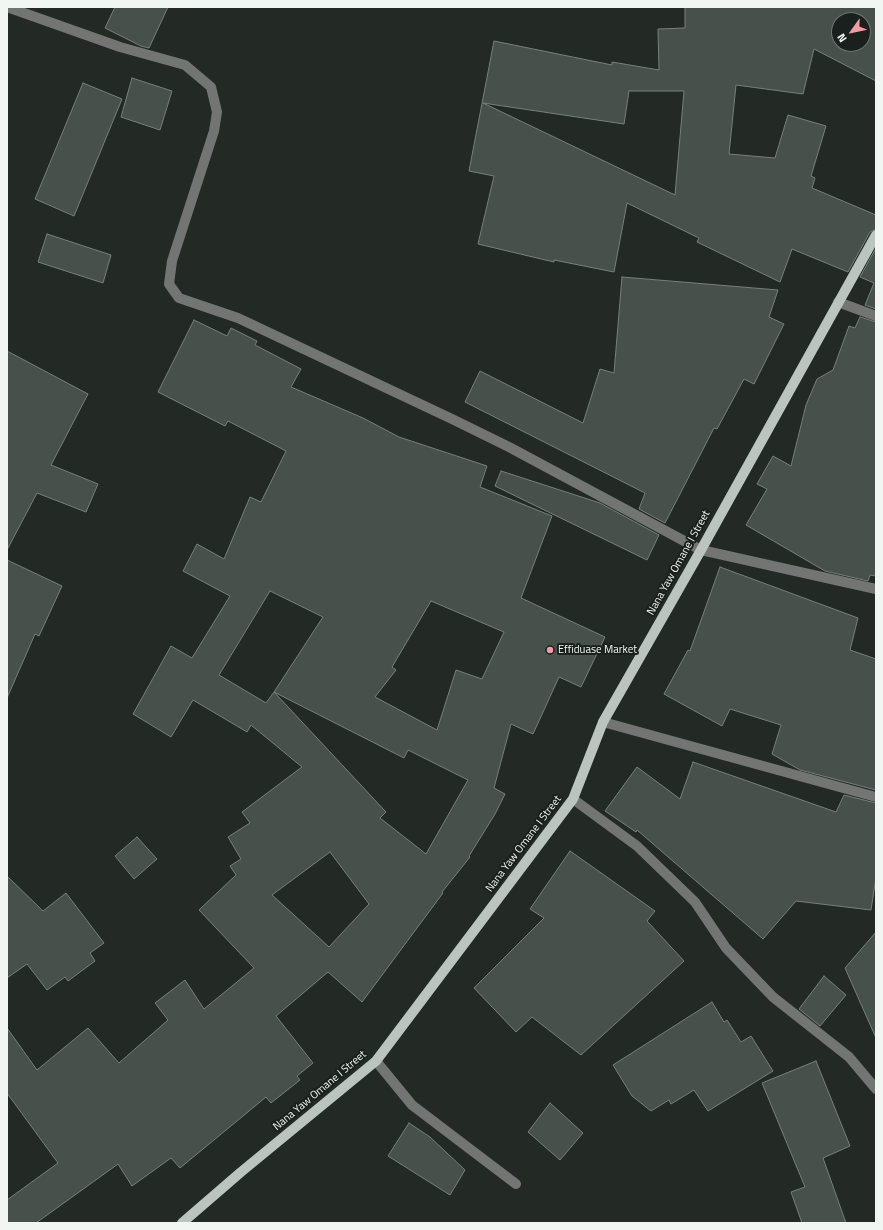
<!DOCTYPE html>
<html>
<head>
<meta charset="utf-8">
<style>
	body { margin:0 }
	#map { position:relative; width:883px; height:1230px; overflow:hidden; background:#232a26; font-family:"Titillium Web",sans-serif }
	canvas { display:block }
	.frame { position:absolute; inset:0; border:8px solid #f1f6f3; pointer-events:none }
	.north { position:absolute; left:831px; top:12px; width:40px; height:40px; box-sizing:border-box; background:#1a201d; border:1px solid #707673; border-radius:50%; rotate:237deg; font-size:11px; font-weight:700; line-height:16px; text-align:center; color:#f1f6f3 }
	.north::after { content:''; display:block; margin:auto; width:14px; height:18px; background:#f49aa6; clip-path:polygon(50% 0,100% 100%,50% 72%,0 100%) }
</style>
</head>
<body>
<div id="map">
<canvas width="883" height="1230"></canvas>
<div class="frame"></div>
<div class="north">N</div>
</div>
<script>
const context = document.querySelector('canvas').getContext('2d');
context.lineJoin = 'round';
function paint(path, color) { context.fillStyle = color; context.fill(path, 'evenodd'); }
const poly = rows => new Path2D(rows.map(r => 'M' + r).join(''));
function trace(path, color, width, dash) { context.strokeStyle = color; context.lineWidth = width; context.lineCap = dash ? 'butt' : 'round'; context.setLineDash(dash || []); context.stroke(path); }
function write(font, color, halo, rows, align = 'center') {
  context.font = font + ' "Titillium Web",sans-serif'; context.lineWidth = 4; context.setLineDash([]); context.textBaseline = 'middle'; context.strokeStyle = halo; context.fillStyle = color; for (const [text, x, y, turn = 0] of rows) {
    context.save(); context.translate(x, y); context.rotate((+turn || 0) * Math.PI / 180); context.textAlign = isNaN(turn) ? turn : align; if (halo) context.strokeText(text, 0, 0); context.fillText(text, 0, 0); context.restore();
  }
}
const building = poly([
	[115,7,168,7,149,48,141,46,105,28,115,7],
	[685,7,876,7,876,81,814,49,803,94,736,85,729,154,775,158,788,115,826,126,811,176,815,178,812,188,876,215,876,229,870,232,848,272,792,249,780,282,697,242,699,238,627,203,614,272,554,260,554,262,478,244,494,176,469,171,494,41,612,65,612,62,659,70,658,29,685,28,685,7],
	[839,20,863,20,863,44,839,44,839,20],
	[629,91,684,91,675,195,483,103,624,124,629,91],
	[132,78,172,91,160,130,121,117,132,78],
	[83,83,122,99,74,216,35,199,83,83],
	[47,234,111,255,103,283,38,262,47,234],
	[876,248,876,309,865,305,874,283,860,277,876,248],
	[622,277,778,290,769,317,784,324,754,384,744,379,717,429,714,428,665,523,639,509,645,493,465,402,480,371,583,423,600,369,614,373,622,277],
	[860,317,876,322,876,576,870,575,868,581,825,571,746,525,767,489,757,484,773,456,791,466,806,405,817,379,833,370,849,326,855,328,860,317],
	[194,320,227,336,231,328,257,341,255,345,301,369,291,387,363,418,399,437,487,466,480,487,552,516,521,598,605,637,581,687,559,677,533,734,511,724,494,788,505,794,495,814,469,856,470,857,442,892,443,893,362,1002,328,972,276,1016,313,1063,297,1076,300,1080,271,1103,266,1097,180,1168,171,1158,132,1186,118,1164,36,1223,7,1223,7,1200,58,1163,7,1093,7,1028,37,1070,88,1028,119,1063,168,1020,155,1003,185,980,204,1009,254,968,199,910,236,875,230,866,241,859,228,837,250,823,242,812,302,767,251,725,247,732,193,700,171,737,133,714,171,646,192,658,230,596,183,571,197,544,224,559,250,497,261,502,286,451,228,421,225,426,158,392,194,320],
	[270,591,323,617,274,692,404,758,408,750,468,780,426,854,380,818,386,812,274,692,266,703,219,675,270,591],
	[431,601,504,632,482,679,456,670,437,730,375,697,396,670,392,667,431,601],
	[330,852,369,904,329,947,272,895,330,852],
	[7,351,88,394,51,465,98,484,86,512,37,493,7,550,7,351],
	[501,471,600,503,659,535,647,560,495,486,501,471],
	[7,560,62,586,39,636,35,634,7,698,7,560],
	[720,567,858,618,850,650,876,659,876,790,800,770,772,754,781,725,730,709,722,726,664,694,688,650,690,651,720,567],
	[693,762,836,812,844,795,876,803,876,877,871,910,796,901,763,939,637,830,636,832,605,811,637,767,680,799,693,762],
	[137,837,157,859,134,879,115,856,137,837],
	[570,851,655,911,647,921,684,961,581,1055,532,1017,516,1032,474,988,544,918,530,909,570,851],
	[7,876,43,911,66,893,104,943,90,953,95,961,68,981,65,977,47,990,27,964,7,978,7,876],
	[876,932,876,1038,845,968,876,932],
	[824,976,846,995,820,1026,799,1009,824,976],
	[712,1002,724,1022,727,1020,741,1042,751,1036,773,1071,708,1111,694,1090,671,1104,669,1100,651,1111,632,1096,613,1065,712,1002],
	[816,1061,850,1146,823,1158,846,1223,802,1223,791,1192,805,1187,762,1083,816,1061],
	[550,1103,583,1133,560,1160,528,1132,550,1103],
	[409,1123,430,1137,465,1170,450,1195,388,1156,409,1123]
]);
paint(building, '#48504b');
trace(building, '#78807c', 1);
trace(poly([
	[7,7,120,47,185,65,211,87,217,112,214,131,172,261,169,284,179,298,238,318,452,419,509,447,701,550,876,589],
	[838,302,876,316],
	[603,722,876,797],
	[573,799,637,846,695,902,726,948,773,997,849,1057,876,1089],
	[376,1061,412,1105,516,1184]
]), '#727573', 10);
trace(poly([
	[182,1223,241,1172,376,1061,573,799,603,722,701,550,876,235]
]), '#bcc4bf', 10);
for (const [x, y, r, color] of [
	[550,650,4,"#f49aa6"]
]) { const dot = new Path2D(); dot.arc(x, y, r, 0, 2 * Math.PI); context.fillStyle = color; context.fill(dot); trace(dot, '#1a201d', 1.5); }
write('11px', '#f1f6f3', '#1a201d', [
	["Nana Yaw Omane I Street",679,563,-61],
	["Nana Yaw Omane I Street",524,844,-53],
	["Nana Yaw Omane I Street",320,1091,-40]
]);
write('11px', '#f1f6f3', '#1a201d', [
	["Effiduase Market",558,650]
], 'left');
</script>
</body>
</html>
